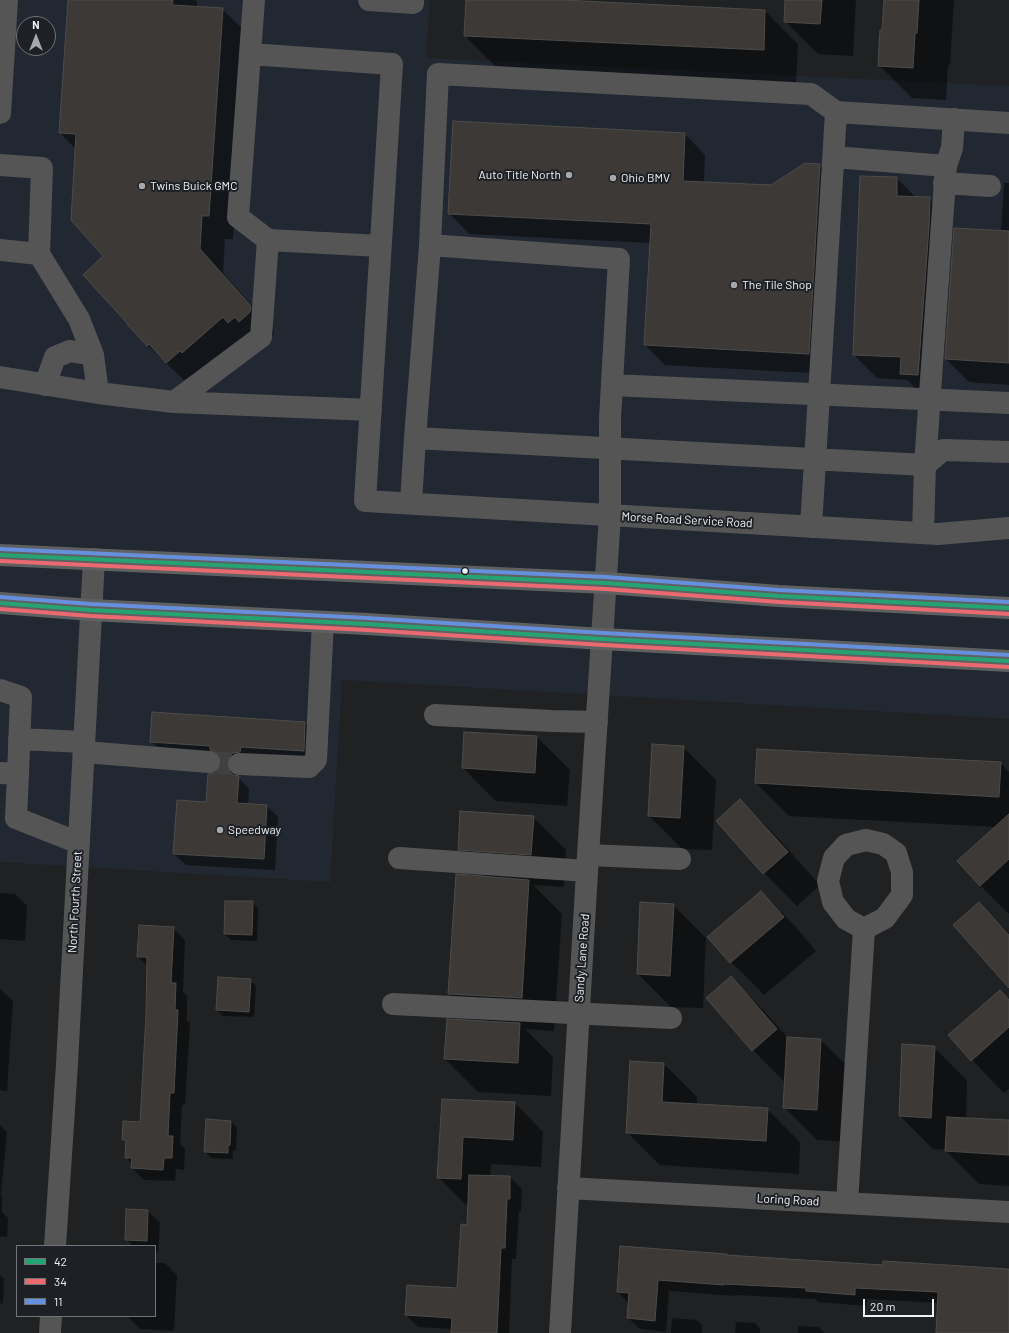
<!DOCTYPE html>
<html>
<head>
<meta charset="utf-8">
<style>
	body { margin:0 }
	#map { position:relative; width:1009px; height:1333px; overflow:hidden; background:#1f2123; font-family:Barlow,sans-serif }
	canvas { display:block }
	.legend { position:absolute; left:16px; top:1245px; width:140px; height:72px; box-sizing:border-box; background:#1d2025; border:1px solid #717478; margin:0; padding:5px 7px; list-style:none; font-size:12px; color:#eff1f4 }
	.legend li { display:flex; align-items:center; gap:8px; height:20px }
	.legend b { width:20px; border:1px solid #717478 }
	.north { position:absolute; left:16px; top:16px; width:40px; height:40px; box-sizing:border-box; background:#1d2025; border:1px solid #717478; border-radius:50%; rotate:0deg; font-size:11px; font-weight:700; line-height:16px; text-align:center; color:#eff1f4 }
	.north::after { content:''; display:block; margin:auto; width:14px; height:18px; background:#a6a8ab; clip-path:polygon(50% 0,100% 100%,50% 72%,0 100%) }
	.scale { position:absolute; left:863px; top:1299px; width:71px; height:18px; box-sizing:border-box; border:2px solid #eff1f4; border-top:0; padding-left:5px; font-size:12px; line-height:14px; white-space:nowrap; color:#eff1f4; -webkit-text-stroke:3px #1d2025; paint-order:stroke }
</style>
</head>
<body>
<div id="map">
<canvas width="1009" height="1333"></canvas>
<ul class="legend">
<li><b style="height:5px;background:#26a372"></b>42</li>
<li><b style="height:5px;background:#eb6a71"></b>34</li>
<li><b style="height:5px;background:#6690de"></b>11</li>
</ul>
<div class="north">N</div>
<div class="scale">20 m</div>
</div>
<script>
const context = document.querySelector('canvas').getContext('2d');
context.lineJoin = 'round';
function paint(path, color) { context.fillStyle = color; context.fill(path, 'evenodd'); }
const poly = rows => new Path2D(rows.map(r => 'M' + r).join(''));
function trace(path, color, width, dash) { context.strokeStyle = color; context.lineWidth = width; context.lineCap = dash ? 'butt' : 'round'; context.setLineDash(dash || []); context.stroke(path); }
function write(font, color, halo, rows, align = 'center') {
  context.font = font + ' Barlow,sans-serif'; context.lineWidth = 4; context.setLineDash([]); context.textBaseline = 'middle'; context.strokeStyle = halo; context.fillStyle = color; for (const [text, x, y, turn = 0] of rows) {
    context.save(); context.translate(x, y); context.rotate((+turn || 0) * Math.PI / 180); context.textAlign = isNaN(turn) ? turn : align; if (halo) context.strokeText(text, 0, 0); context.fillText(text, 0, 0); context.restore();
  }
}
paint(poly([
	[0,0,430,0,426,58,1009,86,1009,719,342,680,330,882,0,862],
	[24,24,48,24,48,48,24,48]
]), '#222831');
paint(poly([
	[69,0,195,0,197,2,197,7,222,9,246,32,233,239,225,239,223,273,274,330,273,336,263,345,190,386,147,345,105,256,76,149,60,133],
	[467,0,545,0,765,11,798,44,796,83,498,69,465,36],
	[786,0,856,0,853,56,818,54,785,21],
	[885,0,954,0,950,65,948,65,946,100,912,98,879,65,883,31],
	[685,134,705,155,704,183,771,186,820,165,840,185,829,374,665,365,645,345,651,243,469,234,449,213],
	[861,177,897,178,916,198,929,198,953,222,941,398,924,397,907,380,877,378,854,355],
	[1004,183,1009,183,1009,385,969,382,946,359,1001,232],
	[153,713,305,723,316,734,315,762,240,768,237,775,238,777,249,789,248,805,267,806,278,817,275,870,186,865,174,854,207,803,215,774,220,770,222,760,218,756,163,752,151,741],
	[537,737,570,770,567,806,496,801,463,768],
	[683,747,716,780,712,850,682,849,649,816],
	[1001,763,1009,772,1009,914,980,885,996,827,789,816,756,783],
	[740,800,773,833,820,885,797,906,764,873],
	[533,817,566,850,564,887,533,885,562,914,554,1031,525,1029,553,1057,551,1096,478,1092,445,1059,477,1022,449,994,487,878,459,849],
	[761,892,794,925,816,951,764,995,731,962],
	[0,893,15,894,27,906,25,941,0,939],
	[252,902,258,908,257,941,231,940,225,934],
	[979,903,1009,933,1009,985],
	[673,905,706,938,703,1008,671,1007,638,974],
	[173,928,185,940,183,992,187,996,187,1021,190,1023,185,1105,182,1105,180,1144,185,1149,184,1170,176,1169,175,1181,144,1180,132,1168,132,1163,126,1157,127,1143,123,1139,141,1123,147,1014,148,966,138,957],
	[731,978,764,1011,788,1038,821,1040,854,1073,850,1142,817,1140,784,1107,786,1083,753,1050,707,998],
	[250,980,256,986,254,1017,223,1016,217,1010],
	[0,989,13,1001,7,1091,0,1090],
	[1000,991,1009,1000,1009,1089,1004,1093,972,1060],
	[934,1047,967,1080,966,1119,1009,1121,1009,1186,979,1184,946,1151,946,1150,933,1149,900,1116],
	[631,1062,664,1064,697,1097,697,1105,767,1109,800,1142,799,1174,660,1165,627,1132],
	[443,1100,515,1103,543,1132,541,1167,491,1164,490,1176,510,1177,522,1189,521,1211,519,1211,516,1259,512,1259,509,1333,452,1333,453,1329,418,1327,406,1315,408,1287,458,1289,468,1226,469,1206,467,1206,438,1177],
	[206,1120,231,1122,237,1127,236,1151,233,1150,233,1159,211,1158,205,1152],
	[0,1125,7,1132,1,1194,2,1196,2,1212,8,1218,7,1237,0,1236],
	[148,1211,160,1223,158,1253,155,1253,155,1246,133,1246,126,1239],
	[726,1254,728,1256,884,1266,1006,1270,1006,1268,1009,1268,1009,1333,994,1333,939,1303,867,1299,866,1306,818,1302,815,1299,735,1295,735,1296,669,1291,666,1332,640,1329,628,1318,629,1304,618,1292],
	[155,1263,165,1263,177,1275,174,1331,140,1329,128,1317,155,1316],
	[0,1275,4,1279,3,1304,0,1303],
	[672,1318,696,1320,702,1325,702,1333,671,1333],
	[736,1322,755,1323,760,1329,760,1333,735,1333],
	[798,1326,819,1327,824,1333,798,1333]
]), '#0007');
const building = poly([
	[68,0,173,0,172,5,223,8,209,216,202,216,200,249,251,306,250,312,239,322,235,317,228,323,223,317,182,353,180,351,166,363,149,344,147,346,127,324,128,324,83,275,103,256,71,220,76,134,59,133,68,0],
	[466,0,562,0,765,10,764,50,464,36,466,0],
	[785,0,822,0,820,24,784,22,785,0],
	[884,0,919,0,917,33,915,33,913,68,878,66,880,30,882,30,884,0],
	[453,121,685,133,683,181,771,185,805,163,820,164,809,354,644,345,651,224,448,214,453,121],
	[860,176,897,177,897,196,930,197,929,227,918,375,900,374,901,357,853,355,860,176],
	[954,228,1009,231,1009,363,945,359,954,228],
	[152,712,305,722,304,751,241,747,240,752,233,753,229,757,227,763,228,770,233,775,239,776,237,803,267,805,264,859,173,854,177,800,206,802,208,774,215,773,219,769,221,763,220,756,216,752,210,750,210,746,150,742,152,712],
	[464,732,537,736,535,773,462,768,464,732],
	[652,744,684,746,680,818,648,816,652,744],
	[757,749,1001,762,999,797,755,783,757,749],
	[740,799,788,852,763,874,716,821,740,799],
	[460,811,534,816,531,855,458,850,460,811],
	[1009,814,1009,859,980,886,957,861,1009,814],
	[456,874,529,880,522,998,448,994,456,874],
	[761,891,784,917,730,963,707,937,761,891],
	[225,901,253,901,252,935,224,934,225,901],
	[640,902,674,904,670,976,637,974,640,902],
	[979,902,1009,935,1009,988,953,925,979,902],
	[139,925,174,927,171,983,176,983,175,1010,178,1010,174,1093,170,1093,168,1136,173,1136,172,1158,164,1158,163,1170,131,1168,132,1158,125,1158,126,1140,122,1140,123,1121,140,1122,146,1014,147,957,137,957,139,925],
	[731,976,777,1029,752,1051,706,998,731,976],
	[218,977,251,979,249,1012,216,1010,218,977],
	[1000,990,1009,1000,1009,1027,971,1061,948,1035,1000,990],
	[447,1019,520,1023,518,1063,444,1059,447,1019],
	[787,1037,821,1039,817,1110,783,1108,787,1037],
	[902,1044,935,1046,931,1118,899,1116,902,1044],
	[630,1061,664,1063,662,1102,768,1108,766,1141,626,1133,630,1061],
	[442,1099,515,1102,513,1140,463,1137,461,1179,437,1178,442,1099],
	[947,1117,1009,1120,1009,1155,945,1151,947,1117],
	[206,1119,231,1121,230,1145,228,1145,228,1153,204,1152,206,1119],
	[469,1175,510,1176,510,1199,507,1199,505,1248,501,1248,497,1333,451,1333,452,1318,405,1315,407,1285,457,1288,461,1224,467,1225,469,1175],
	[126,1209,148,1210,147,1241,125,1240,126,1209],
	[620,1246,727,1254,726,1255,883,1265,883,1261,1009,1269,1009,1333,936,1333,938,1292,855,1288,855,1295,806,1291,806,1288,724,1284,724,1285,658,1280,655,1321,627,1318,629,1293,617,1292,620,1246]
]);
paint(building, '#3c3936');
trace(building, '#4c4c4b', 1);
trace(poly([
	[209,762,239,764]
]), '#3e4042', 22, [22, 11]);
trace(poly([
	[254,0,250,54,392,64,365,501,938,534,1009,528],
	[369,0,413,3,413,0],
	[836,112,1009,123],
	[0,113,7,0],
	[834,157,946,166,925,465,923,533],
	[0,165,42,168,39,254,79,319,93,355,98,393],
	[946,166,952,148,954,119],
	[944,183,990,186],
	[268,240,380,246],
	[430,245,415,438,925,465,943,450,1009,452],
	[0,250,39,254],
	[0,377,98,393,174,402,261,337,268,240,238,217,250,54],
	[45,385,55,357,70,351,93,355],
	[612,385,1009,403],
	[174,402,371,410],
	[411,503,415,438],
	[0,690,21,697,18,774,0,773],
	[435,715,552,721,597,722],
	[19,739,84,742],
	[84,752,209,762],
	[239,764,309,767,316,760,323,622],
	[18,774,16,818,79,843],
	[866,840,883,844,896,853,902,872,902,895,885,918,864,929,846,919,833,902,828,881,834,858,846,845,866,840],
	[588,855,680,859],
	[399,858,587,871],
	[393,1004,671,1018],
	[568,1188,1009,1212],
	[847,1203,864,929],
	[55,1246,67,1064,94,559],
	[50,1333,51,1316],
	[560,1333,588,855,610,515,610,419,619,259,430,245,438,74,811,94,836,112,811,527]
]), '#555556', 22);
trace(poly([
	[0,555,606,583,779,596,1009,608],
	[0,603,91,610,367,624,603,639,1009,661]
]), '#5f6061', 22);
trace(poly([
	[0,555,606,583,779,596,1009,608],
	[0,603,91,610,367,624,603,639,1009,661]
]), '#26a372', 4);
trace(poly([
	[0,561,606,589,779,602,1009,614],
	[0,609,91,616,367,630,603,645,1009,667]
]), '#eb6a71', 4);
trace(poly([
	[0,549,606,577,779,590,1009,602],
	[0,597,91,604,367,618,603,633,1009,655]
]), '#6690de', 4);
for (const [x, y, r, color] of [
	[569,175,4,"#a6a8ab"],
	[613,178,4,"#a6a8ab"],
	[142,186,4,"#a6a8ab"],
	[734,285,4,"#a6a8ab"],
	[465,571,3.5,"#eff1f4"],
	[220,830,4,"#a6a8ab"]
]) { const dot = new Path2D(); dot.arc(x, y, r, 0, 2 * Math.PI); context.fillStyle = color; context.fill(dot); trace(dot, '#1d2025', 1.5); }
write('12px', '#eff1f4', '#1d2025', [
	["Auto Title North",561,175,"right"],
	["Ohio BMV",621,178],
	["Twins Buick GMC",150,186],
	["The Tile Shop",742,285],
	["Speedway",228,830]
], 'left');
write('12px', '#eff1f4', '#1d2025', [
	["Morse Road Service Road",687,520,3],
	["North Fourth Street",75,902,-87],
	["Sandy Lane Road",582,958,-86],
	["Loring Road",788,1200,3]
]);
</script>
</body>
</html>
